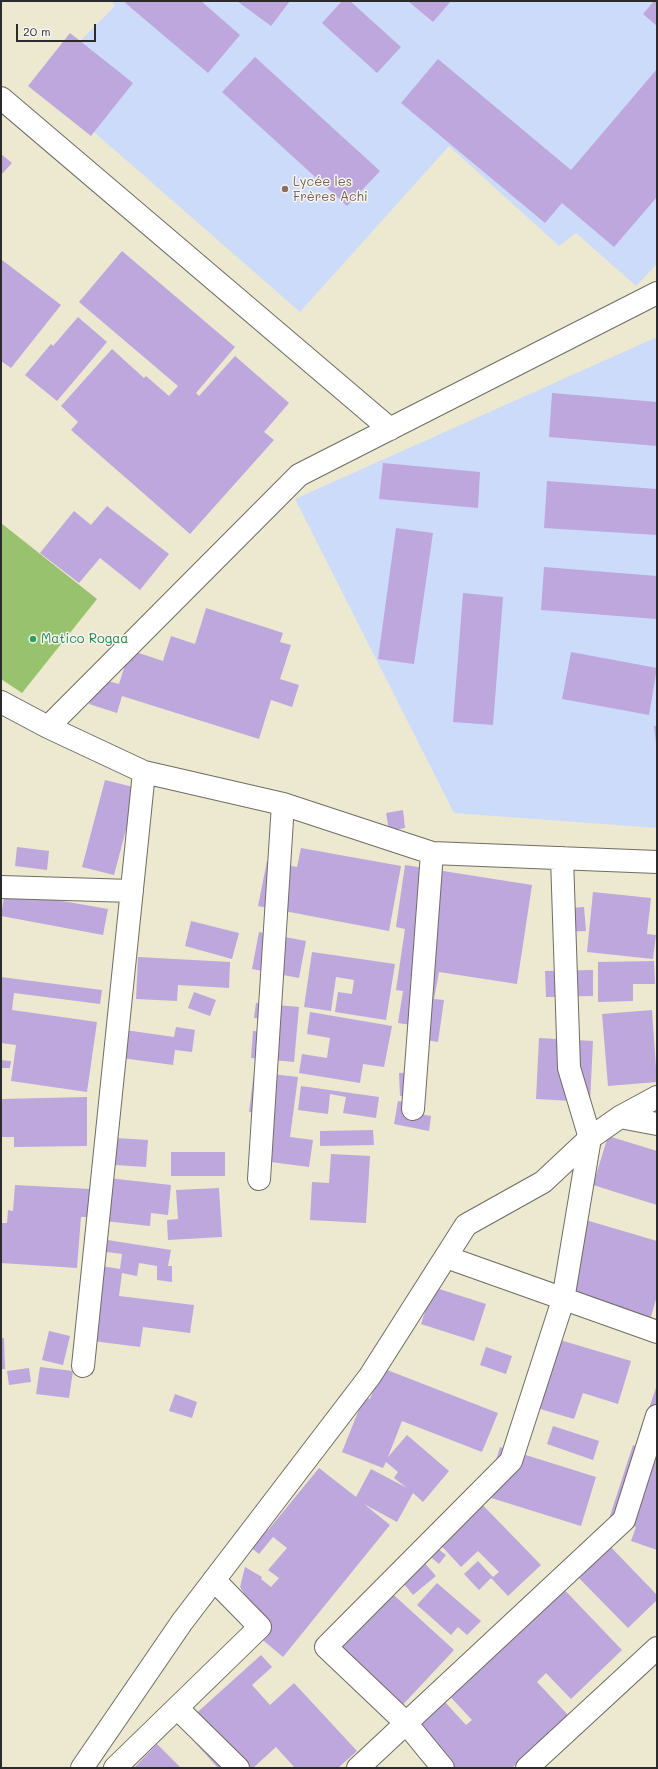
<!DOCTYPE html>
<html>
<head>
<meta charset="utf-8">
<style>
	body { margin:0 }
	#map { position:relative; width:658px; height:1769px; overflow:hidden; background:#ede8d0; font-family:Mali,sans-serif }
	canvas { display:block }
	.frame { position:absolute; inset:0; border:2px solid #2b2b2b; pointer-events:none }
	.scale { position:absolute; left:16px; top:24px; width:80px; height:18px; box-sizing:border-box; border:2px solid #2b2b2b; border-top:0; padding-left:5px; font-size:12px; line-height:14px; white-space:nowrap; color:#2b2b2b; -webkit-text-stroke:3px #f6f6f2; paint-order:stroke }
</style>
</head>
<body>
<div id="map">
<canvas width="658" height="1769"></canvas>
<div class="frame"></div>
<div class="scale">20 m</div>
</div>
<script>
const context = document.querySelector('canvas').getContext('2d');
context.lineJoin = 'round';
function paint(path, color) { context.fillStyle = color; context.fill(path, 'evenodd'); }
const poly = rows => new Path2D(rows.map(r => 'M' + r).join(''));
function trace(path, color, width, dash) { context.strokeStyle = color; context.lineWidth = width; context.lineCap = dash ? 'butt' : 'round'; context.setLineDash(dash || []); context.stroke(path); }
function write(font, color, halo, rows, align = 'center') {
  context.font = font + ' Mali,sans-serif'; context.lineWidth = 3; context.setLineDash([]); context.textBaseline = 'middle'; context.strokeStyle = halo; context.fillStyle = color; for (const [text, x, y, turn = 0] of rows) {
    context.save(); context.translate(x, y); context.rotate((+turn || 0) * Math.PI / 180); context.textAlign = isNaN(turn) ? turn : align; if (halo) context.strokeText(text, 0, 0); context.fillText(text, 0, 0); context.restore();
  }
}
paint(poly([
	[111,1,657,1,657,264,636,286,576,233,559,246,449,146,300,312,38,83,115,6],
	[657,337,657,828,454,813,295,499]
]), '#cddbfa');
paint(poly([
	[1,523,97,599,22,693,1,679]
]), '#99c26e');
paint(poly([
	[123,1,201,1,240,35,208,73],
	[237,1,290,1,271,26],
	[342,1,350,1,401,47,377,73,322,23],
	[408,1,451,1,433,22],
	[654,1,657,1,657,26,643,14],
	[70,33,133,83,91,136,28,86],
	[255,57,380,171,347,206,222,92],
	[438,59,571,170,657,69,657,197,614,247,562,203,545,223,401,103],
	[1,154,12,163,1,175],
	[122,251,235,347,196,393,199,396,235,356,289,403,264,432,274,440,190,534,71,430,78,422,61,406,112,349,144,378,146,376,169,396,178,386,79,302],
	[2,260,61,305,11,368,1,361],
	[78,317,107,342,57,401,25,375,51,344,53,346],
	[552,393,657,402,657,446,549,437],
	[383,463,480,472,478,508,379,499],
	[547,481,657,489,657,535,544,528],
	[107,506,169,554,140,590,100,558,79,583,40,553,74,511,91,525],
	[396,528,433,533,414,664,378,659],
	[544,567,657,576,656,619,541,610],
	[463,593,503,597,493,725,453,722],
	[206,608,283,633,280,642,291,645,280,679,299,685,292,707,271,700,259,739,122,696,117,713,89,704,97,678,119,684,130,650,163,661,171,636,195,644],
	[571,652,657,668,649,715,562,699],
	[654,726,657,726,657,744,656,744],
	[105,780,137,788,114,875,82,867],
	[403,810,405,828,389,831,386,813],
	[17,847,49,851,47,870,15,866],
	[301,848,401,866,389,931,258,906,267,861,297,867],
	[405,865,532,885,517,984,439,972,434,999,444,1000,438,1042,415,1038,418,1026,398,1023,403,991,396,990,405,929,396,927],
	[5,891,108,909,103,935,1,916],
	[593,892,651,898,647,934,656,935,653,959,587,952],
	[584,907,586,931,558,932,557,909],
	[191,921,239,933,232,959,185,946],
	[259,932,306,941,299,978,252,969],
	[312,952,395,964,386,1020,335,1012,338,992,352,994,354,980,336,977,331,1011,304,1007],
	[138,957,230,962,229,988,178,985,177,1001,136,999],
	[654,961,655,984,633,984,633,1001,598,1002,598,962],
	[593,970,593,996,546,997,545,971],
	[1,977,102,990,100,1004,14,993,12,1010,97,1022,87,1092,11,1081,16,1045,1,1043],
	[194,992,216,1000,210,1016,188,1008],
	[256,1003,299,1007,294,1062,251,1058,253,1031,275,1032,276,1020,254,1018],
	[652,1010,657,1082,608,1086,602,1014],
	[310,1012,392,1026,384,1067,363,1064,360,1083,299,1073,302,1054,327,1058,330,1038,307,1034],
	[176,1027,195,1030,192,1052,175,1050,173,1065,122,1058,125,1030,174,1037],
	[539,1038,593,1041,590,1102,536,1099],
	[1,1060,11,1061,10,1068,1,1068],
	[254,1072,298,1077,290,1137,313,1140,309,1167,263,1161,266,1141,250,1139,253,1112,249,1112],
	[422,1072,423,1096,400,1096,399,1073],
	[301,1086,379,1097,376,1118,343,1113,346,1097,330,1094,328,1114,298,1110],
	[87,1097,87,1146,14,1147,14,1137,1,1137,1,1099],
	[398,1101,421,1105,419,1114,431,1116,429,1131,394,1124],
	[373,1130,374,1145,320,1146,320,1131],
	[608,1136,657,1151,657,1205,593,1185],
	[116,1138,148,1140,146,1167,115,1165],
	[171,1152,225,1152,225,1176,171,1176],
	[331,1154,370,1156,366,1223,310,1220,312,1182,329,1183],
	[108,1178,171,1185,168,1215,151,1213,150,1226,104,1221],
	[15,1185,91,1189,89,1217,81,1217,77,1268,1,1263,1,1223,7,1223,8,1210,13,1211],
	[219,1188,222,1237,168,1240,167,1220,178,1219,176,1190],
	[579,1218,657,1241,657,1296,646,1334,566,1311],
	[101,1239,171,1250,168,1266,172,1266,172,1282,157,1280,157,1266,139,1263,137,1276,122,1273,119,1296,194,1305,190,1333,143,1327,140,1347,93,1341,102,1266,120,1269,122,1254,99,1251],
	[433,1287,486,1304,474,1341,421,1324],
	[49,1331,70,1336,63,1365,42,1360],
	[1,1338,4,1338,5,1369,1,1369],
	[553,1338,631,1361,618,1404,583,1393,574,1419,530,1406],
	[486,1347,512,1356,506,1374,480,1365],
	[40,1367,73,1371,69,1398,36,1394],
	[29,1368,31,1382,9,1385,7,1371],
	[382,1368,498,1413,482,1452,402,1421,388,1457,407,1435,449,1471,423,1502,413,1493,397,1522,364,1504,390,1525,283,1657,258,1636,265,1628,240,1587,245,1567,262,1577,261,1579,271,1587,279,1578,268,1570,287,1548,273,1537,259,1554,249,1546,269,1529,319,1468,356,1497,371,1469,407,1488,394,1478,398,1472,386,1462,383,1468,342,1452,364,1397,370,1399],
	[657,1385,657,1420,646,1417],
	[175,1394,197,1402,192,1418,169,1411],
	[553,1426,599,1441,593,1460,547,1444],
	[633,1445,657,1453,657,1550,631,1541,636,1527,609,1519],
	[500,1447,596,1477,581,1526,485,1496],
	[470,1492,541,1565,508,1596,491,1578,479,1590,464,1574,478,1561,493,1577,499,1572,478,1551,461,1567,436,1540],
	[604,1540,657,1595,657,1600,628,1628,572,1571],
	[429,1542,446,1555,439,1564,422,1550],
	[422,1560,436,1576,413,1595,400,1579],
	[555,1580,622,1650,571,1699,546,1673,537,1682,568,1715,512,1768,445,1768,419,1725,444,1701,466,1725,472,1720,443,1689],
	[437,1583,481,1621,467,1635,458,1627,451,1635,417,1605],
	[385,1587,454,1650,398,1710,329,1649],
	[261,1655,272,1667,252,1685,270,1705,294,1683,357,1751,338,1768,295,1768,276,1747,253,1768,218,1768,181,1727],
	[157,1744,181,1768,134,1768]
]), '#bea7dd');
const minor = poly([
	[1,98,390,429],
	[657,293,299,475,48,727,144,772,283,804,432,853,657,862],
	[1,702,48,727],
	[1,887,132,891],
	[413,1109,432,853],
	[259,1179,283,804],
	[446,1257,657,1332],
	[83,1366,144,772],
	[177,1708,238,1768],
	[115,1768,260,1627,214,1580],
	[358,1768,624,1520,657,1416],
	[443,1768,406,1723,326,1647,511,1461,563,1300,590,1138,569,1068,562,858],
	[527,1768,657,1648]
]);
const tertiary = poly([
	[620,1117,657,1124],
	[82,1768,182,1622,370,1376,466,1225,543,1182,590,1138,620,1117,657,1097]
]);
trace(minor, '#6f6d65', 24);
trace(tertiary, '#6f6d65', 24);
trace(minor, '#fff', 22);
trace(tertiary, '#fff', 22);
for (const [x, y, r, color] of [
	[285,189,4,"#8d6e63"],
	[33,639,4,"#2e9e5b"]
]) { const dot = new Path2D(); dot.arc(x, y, r, 0, 2 * Math.PI); context.fillStyle = color; context.fill(dot); trace(dot, '#f6f6f2', 1.5); }
write('13px', '#785e54', '#f6f6f2', [
	["Lycée les",293,182],
	["Frères Achi",293,197]
], 'left');
write('13px', '#27864d', '#f6f6f2', [
	["Matico Rogaa",41,639]
], 'left');
</script>
</body>
</html>
